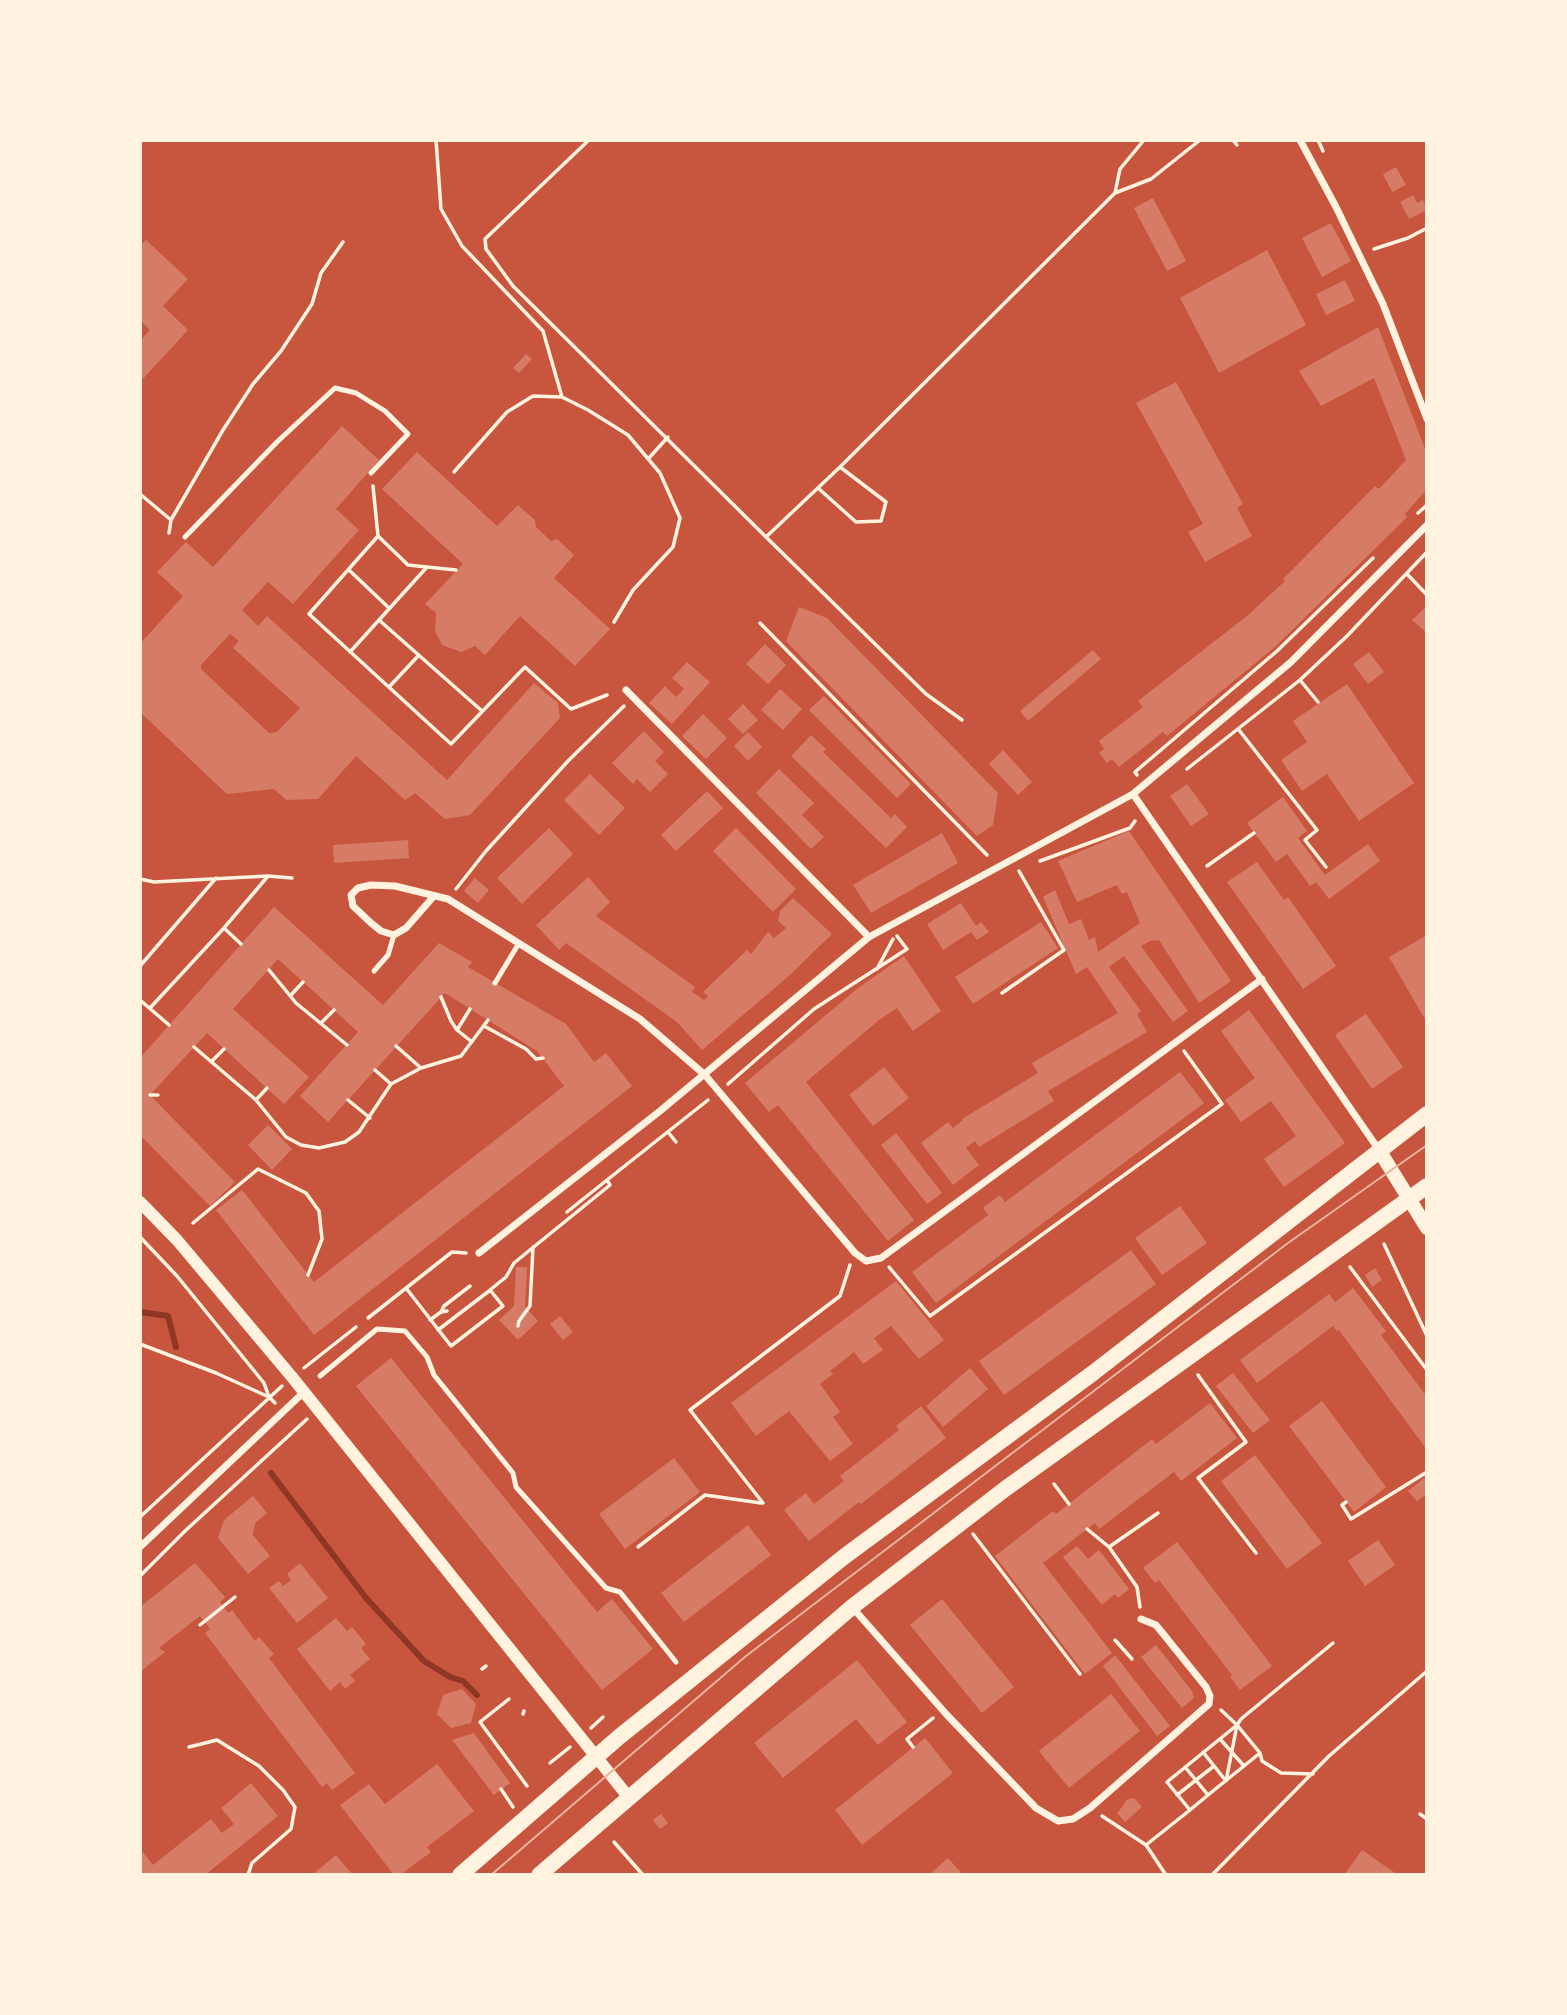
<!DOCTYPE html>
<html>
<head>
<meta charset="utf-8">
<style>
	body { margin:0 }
	#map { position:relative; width:1567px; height:2015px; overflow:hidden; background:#c8553d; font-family:"Noto Sans",sans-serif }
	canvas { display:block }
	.frame { position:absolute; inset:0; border:142px solid #fff3e0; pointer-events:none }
</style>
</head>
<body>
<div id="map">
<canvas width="1567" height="2015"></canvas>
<div class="frame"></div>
</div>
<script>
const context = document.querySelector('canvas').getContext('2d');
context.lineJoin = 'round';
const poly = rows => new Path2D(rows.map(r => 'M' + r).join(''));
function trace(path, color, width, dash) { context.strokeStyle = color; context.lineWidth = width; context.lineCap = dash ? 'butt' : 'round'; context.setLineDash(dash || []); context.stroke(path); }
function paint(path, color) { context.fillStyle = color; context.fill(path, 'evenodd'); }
trace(poly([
	[140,1312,168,1316,176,1347],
	[271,1473,366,1598,424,1661,450,1677,463,1681,477,1695]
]), '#8f3625', 6);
paint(poly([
	[1396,167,1406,185,1392,192,1383,174],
	[1413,195,1417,203,1423,200,1427,210,1409,219,1400,202],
	[1153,198,1186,261,1167,271,1134,208],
	[1331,223,1351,261,1322,277,1302,238],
	[146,240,188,279,163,306,188,330,140,382,140,337,142,339,150,330,140,320,140,246],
	[1267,250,1306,325,1219,373,1180,298],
	[1345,280,1355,301,1326,315,1316,294],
	[1378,327,1427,454,1427,489,1405,514,1407,517,1397,527,1275,647,1167,736,1163,732,1119,767,1112,759,1107,763,1099,753,1104,749,1099,741,1143,707,1138,701,1248,615,1285,581,1283,579,1375,486,1379,489,1406,460,1374,378,1321,406,1299,371],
	[526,354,532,359,519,373,513,368],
	[1176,382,1243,504,1237,508,1252,536,1205,562,1188,532,1203,524,1136,403],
	[342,426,379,460,336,509,359,530,293,604,268,582,242,610,258,626,267,616,447,780,534,683,558,703,560,718,470,815,445,819,415,793,405,800,356,756,318,799,286,800,274,789,227,794,140,712,140,644,183,596,157,572,186,542,213,567],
	[230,634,239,641,233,648,300,708,277,732,269,733,201,669,201,665],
	[417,452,497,526,518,505,535,520,536,527,551,541,557,539,574,555,554,578,610,629,575,666,520,616,485,655,475,646,461,652,442,645,435,631,436,613,425,604,463,564,382,489],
	[1427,606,1427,633,1412,620],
	[799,607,827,618,998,793,993,825,977,836,786,641],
	[765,644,786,665,768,684,746,664],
	[1093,650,1101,659,1028,721,1020,711],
	[1369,652,1384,672,1368,684,1353,664],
	[687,662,710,682,672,724,649,703,665,686,676,697,684,689,672,678],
	[1347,684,1414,783,1359,821,1327,774,1302,791,1281,760,1307,742,1293,721],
	[780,689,802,709,783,730,761,710],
	[824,696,911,784,897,798,809,710],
	[743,704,758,720,743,734,728,719],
	[703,714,727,738,706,759,682,736],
	[644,731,664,752,655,761,668,774,650,792,637,779,633,784,612,763],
	[748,732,762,747,748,761,734,746],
	[811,735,826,749,823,752,891,818,895,814,907,827,886,848,791,756],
	[1003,750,1032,782,1018,795,989,764],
	[779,769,814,803,802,815,824,837,811,849,756,793],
	[590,774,625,808,599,835,564,800],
	[1187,784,1209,814,1191,826,1170,796],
	[707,791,723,808,676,851,661,835],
	[1283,797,1307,831,1298,838,1325,875,1368,844,1380,861,1329,899,1316,882,1310,886,1287,854,1276,862,1247,823],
	[549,828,573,854,522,904,497,878],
	[736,828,796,889,773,912,713,851],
	[1129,831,1231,981,1199,1003,1159,940,1150,941,1141,946,1188,1011,1173,1022,1124,956,1109,967,1141,1011,1137,1014,1147,1032,1048,1091,1054,1101,979,1147,975,1141,966,1148,979,1165,953,1185,921,1143,948,1122,953,1128,963,1120,962,1119,1038,1073,1032,1063,1118,1013,1087,967,1076,974,1043,897,1055,890,1069,924,1081,919,1089,940,1095,937,1098,952,1140,923,1127,892,1122,894,1117,885,1077,902,1058,861],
	[942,833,958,863,871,913,853,885],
	[408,840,409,858,334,863,333,845],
	[1257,862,1284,900,1288,897,1336,966,1303,989,1227,882],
	[588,877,610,902,596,916,695,987,692,992,704,1000,708,996,703,992,747,950,751,954,768,932,774,938,786,928,778,921,780,911,793,898,832,934,790,975,702,1050,677,1022,566,943,559,950,536,925],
	[475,878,489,890,478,903,464,891],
	[961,903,976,926,981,922,989,932,977,940,971,932,943,950,927,924],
	[274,907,383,1005,439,943,472,962,468,967,566,1024,594,1062,606,1053,632,1086,314,1335,216,1210,242,1190,314,1282,564,1086,537,1051,445,993,328,1122,300,1096,358,1032,278,959,233,1009,309,1077,284,1104,207,1033,150,1095,235,1182,210,1206,140,1135,140,1058],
	[1041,922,1058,948,973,1004,955,977],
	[1427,935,1427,1023,1389,957],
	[904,956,941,1011,913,1031,897,1008,879,1020,806,1082,914,1220,888,1241,778,1105,769,1112,745,1083,858,988],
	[1249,1010,1345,1143,1284,1187,1264,1159,1296,1136,1271,1101,1241,1122,1225,1100,1255,1078,1221,1031],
	[1366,1014,1403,1067,1372,1089,1335,1035],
	[884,1067,909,1098,873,1126,849,1095],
	[1180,1072,1204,1103,936,1303,912,1272,988,1215,983,1208,1000,1195,1005,1202],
	[268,1125,292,1149,272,1170,248,1145],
	[896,1133,942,1193,927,1204,881,1145],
	[1180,1206,1207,1243,1162,1275,1135,1238],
	[1131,1250,1156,1284,1004,1395,979,1361],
	[516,1267,527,1267,525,1307,538,1321,518,1340,499,1320,514,1306],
	[1375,1268,1382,1280,1372,1287,1365,1275],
	[896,1281,944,1340,919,1359,891,1326,874,1338,883,1350,863,1364,854,1352,830,1371,833,1374,820,1384,840,1412,833,1417,853,1444,830,1461,789,1411,756,1436,731,1403],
	[1353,1288,1386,1331,1381,1335,1427,1397,1427,1450,1339,1330,1337,1331,1333,1326,1257,1383,1240,1360,1329,1294,1335,1302],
	[560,1316,573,1332,563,1340,550,1324],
	[391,1358,597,1612,612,1599,653,1649,602,1690,356,1386],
	[970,1368,988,1389,943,1427,926,1406],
	[1233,1373,1270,1420,1253,1433,1216,1386],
	[1322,1401,1386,1487,1354,1512,1289,1426],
	[1210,1403,1237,1438,1181,1481,1174,1472,1099,1529,1095,1523,1043,1563,1112,1653,1085,1674,995,1556,1053,1511,1056,1514,1152,1439,1156,1444],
	[921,1406,946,1438,861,1504,859,1502,809,1541,784,1510,806,1493,814,1504,844,1481,840,1476,899,1430,896,1426],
	[1255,1455,1322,1543,1287,1569,1221,1481],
	[674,1458,700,1492,625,1549,599,1514],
	[1427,1476,1427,1494,1417,1501,1408,1491],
	[253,1496,267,1513,255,1523,253,1535,270,1556,248,1574,218,1538,224,1520],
	[748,1525,771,1555,684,1622,661,1593],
	[1378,1540,1395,1565,1365,1586,1348,1561],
	[1177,1542,1272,1666,1240,1690,1230,1677,1232,1675,1159,1580,1155,1583,1143,1568],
	[1077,1546,1088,1559,1099,1550,1129,1589,1118,1598,1115,1594,1102,1605,1063,1557],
	[195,1563,225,1597,220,1602,228,1613,232,1610,255,1641,259,1637,274,1654,269,1658,355,1773,332,1790,327,1783,322,1787,205,1633,210,1629,200,1616,159,1648,165,1652,140,1672,140,1607],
	[300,1563,328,1598,297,1623,269,1588,279,1581,283,1586,291,1580,287,1574],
	[942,1599,1014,1687,982,1713,910,1625],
	[336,1618,347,1631,352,1627,366,1644,361,1648,370,1659,350,1675,355,1681,345,1689,340,1682,330,1691,297,1649],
	[1156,1645,1192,1691,1194,1698,1182,1708,1141,1657],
	[1115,1655,1170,1726,1157,1736,1103,1666],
	[857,1660,907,1722,878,1745,856,1719,783,1778,754,1743],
	[462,1689,476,1704,471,1723,451,1728,437,1714,443,1695],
	[1111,1694,1140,1731,1069,1788,1039,1751],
	[474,1733,510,1783,494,1795,452,1740],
	[925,1738,953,1773,862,1845,835,1810],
	[437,1764,474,1811,427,1847,431,1852,400,1875,394,1875,340,1805,369,1784,385,1804],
	[251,1783,278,1816,205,1875,140,1875,140,1849,153,1865,211,1819,222,1833,234,1824,221,1808],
	[1134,1798,1142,1807,1125,1822,1117,1813,1123,1806,1126,1800],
	[661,1814,668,1823,660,1829,653,1820],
	[1362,1850,1398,1875,1344,1875],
	[336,1855,353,1875,312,1875],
	[948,1858,963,1875,929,1875]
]), '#d67c66');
trace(poly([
	[436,140,441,209,462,246,543,331,562,397],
	[589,140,485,239,486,249,513,286,766,537,926,694,962,720],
	[1233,140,1237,145],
	[1318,140,1323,151],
	[1115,193,1151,179,1200,140],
	[1374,249,1408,238,1427,228],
	[648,459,668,437],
	[454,472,507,412,533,396,562,397,588,410,628,435,660,473,680,518,673,547,633,590,614,622],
	[373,486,378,536,309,614,451,744,525,667,571,709,607,695],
	[818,488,856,522,881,521,886,502,840,467],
	[140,494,171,520],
	[1418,513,1427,505],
	[169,533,171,520,223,430,253,384,281,351,312,304,321,273,343,242],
	[378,536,408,565,427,567],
	[766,537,840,467,1115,193,1120,169,1144,140],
	[349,570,389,608],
	[1407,574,1427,595],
	[379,620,482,711],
	[760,623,987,855],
	[350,652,427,567,456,570],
	[1300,680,1318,702],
	[389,687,419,655],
	[1239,730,1317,830,1305,840,1326,867],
	[1187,769,1300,680,1347,636,1427,552],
	[1137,775,1135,772,1277,651,1373,558],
	[1040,861,1130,828,1135,821],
	[1207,866,1254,833],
	[140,879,154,882,268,876,292,878],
	[456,889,486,851,568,761,624,706],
	[224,928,241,944],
	[140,966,216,878],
	[877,969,893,939],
	[269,970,296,1003,347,1045],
	[1002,993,1064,950,1019,871],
	[291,995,303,982],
	[441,997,451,1021,457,1030,472,1042],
	[140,1000,169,1025],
	[150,1008,224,928,268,876],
	[321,1023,334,1010],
	[484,1026,526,1049,536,1059,543,1058],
	[457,1030,470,1009],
	[396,1046,421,1068],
	[194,1047,256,1100,286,1137,301,1145,319,1148,345,1142,359,1132,391,1084,421,1068,461,1056,488,1020],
	[212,1061,224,1049],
	[375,1070,391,1084],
	[728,1084,814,1009,907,949,897,936],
	[150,1095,158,1095],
	[256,1100,267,1088],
	[348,1100,370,1118],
	[668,1132,676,1142],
	[567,1212,607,1180],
	[193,1223,258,1169,306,1193,319,1211,322,1239,308,1275],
	[140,1237,177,1276,264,1383,269,1397,275,1403],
	[1384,1244,1427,1336],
	[889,1267,930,1316,1222,1104,1184,1051],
	[1350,1267,1427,1370],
	[406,1288,451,1346,503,1306,490,1290,506,1277,514,1263,610,1185,607,1180,708,1100],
	[447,1311,441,1312,444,1306,470,1286],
	[368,1318,452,1252,466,1253],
	[430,1320,441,1312],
	[518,1326,519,1321,530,1306,533,1247],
	[438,1330,489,1291],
	[140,1344,216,1373,269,1397],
	[304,1368,356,1327],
	[1198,1375,1246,1442,1198,1478,1256,1553],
	[1427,1459,1427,1463],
	[1054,1484,1069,1504],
	[1346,1502,1342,1505,1351,1519,1427,1472],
	[763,1503,690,1410,840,1296,850,1265],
	[140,1517,282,1386],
	[1087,1529,1109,1547],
	[973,1534,1080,1674],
	[638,1547,705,1495,761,1503],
	[140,1576,185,1531,307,1419],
	[1140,1607,1137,1587,1109,1547,1158,1513],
	[200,1625,235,1597],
	[1115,1640,1132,1659],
	[482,1669,486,1666],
	[509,1699,480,1722,527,1786],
	[1221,1710,1237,1725],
	[523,1714,524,1711],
	[591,1728,603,1717],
	[1220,1739,1244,1766],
	[189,1747,217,1740,259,1766,283,1790,295,1807,291,1829,252,1863,248,1875],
	[913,1747,907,1739,933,1718],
	[1203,1752,1226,1781,1237,1725,1241,1719,1333,1643],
	[1260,1753,1262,1761,1281,1773,1313,1774],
	[550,1763,570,1747],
	[1185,1767,1208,1795],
	[501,1789,513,1807],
	[1177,1795,1214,1766],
	[1420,1814,1427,1819],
	[1102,1816,1146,1845,1166,1875],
	[614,1842,643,1875],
	[1146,1845,1190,1810,1208,1795,1260,1753,1237,1725,1167,1782,1190,1810],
	[1212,1875,1329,1756,1427,1671]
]), '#fff3e0', 3.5);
trace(poly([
	[185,537,277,442,335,388,356,393,385,411,408,434,371,473],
	[374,971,388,955,394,935],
	[495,983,519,943],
	[320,1376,377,1329,405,1331,427,1357,434,1375,513,1473,516,1487,606,1588,620,1592,676,1662]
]), '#fff3e0', 5);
trace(poly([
	[1300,140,1336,207,1383,304,1427,419],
	[626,690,869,937],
	[1133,794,1379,1150],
	[434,896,406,928,394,935,381,931,371,923,353,906,351,895,358,888,371,885,395,886,448,899,640,1019,705,1075,855,1253,866,1261,881,1258,1262,979],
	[479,1253,660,1111,869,937,1133,794,1291,662,1427,525],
	[140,1547,304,1392],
	[852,1607,947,1715,1036,1808,1058,1821,1073,1819,1090,1808,1209,1704,1210,1696,1206,1687,1156,1625,1141,1619]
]), '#fff3e0', 7);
trace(poly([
	[140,1202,177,1240,292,1377,630,1799]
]), '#fff3e0', 12);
trace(poly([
	[1379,1150,1427,1228]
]), '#fff3e0', 14);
trace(poly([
	[460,1875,619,1737,845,1556,1093,1373,1427,1114],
	[539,1875,852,1607,1005,1489,1427,1186]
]), '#fff3e0', 16);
trace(poly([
	[491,1875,746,1656,1288,1243,1427,1145]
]), '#e9b49f', 2);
</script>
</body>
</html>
